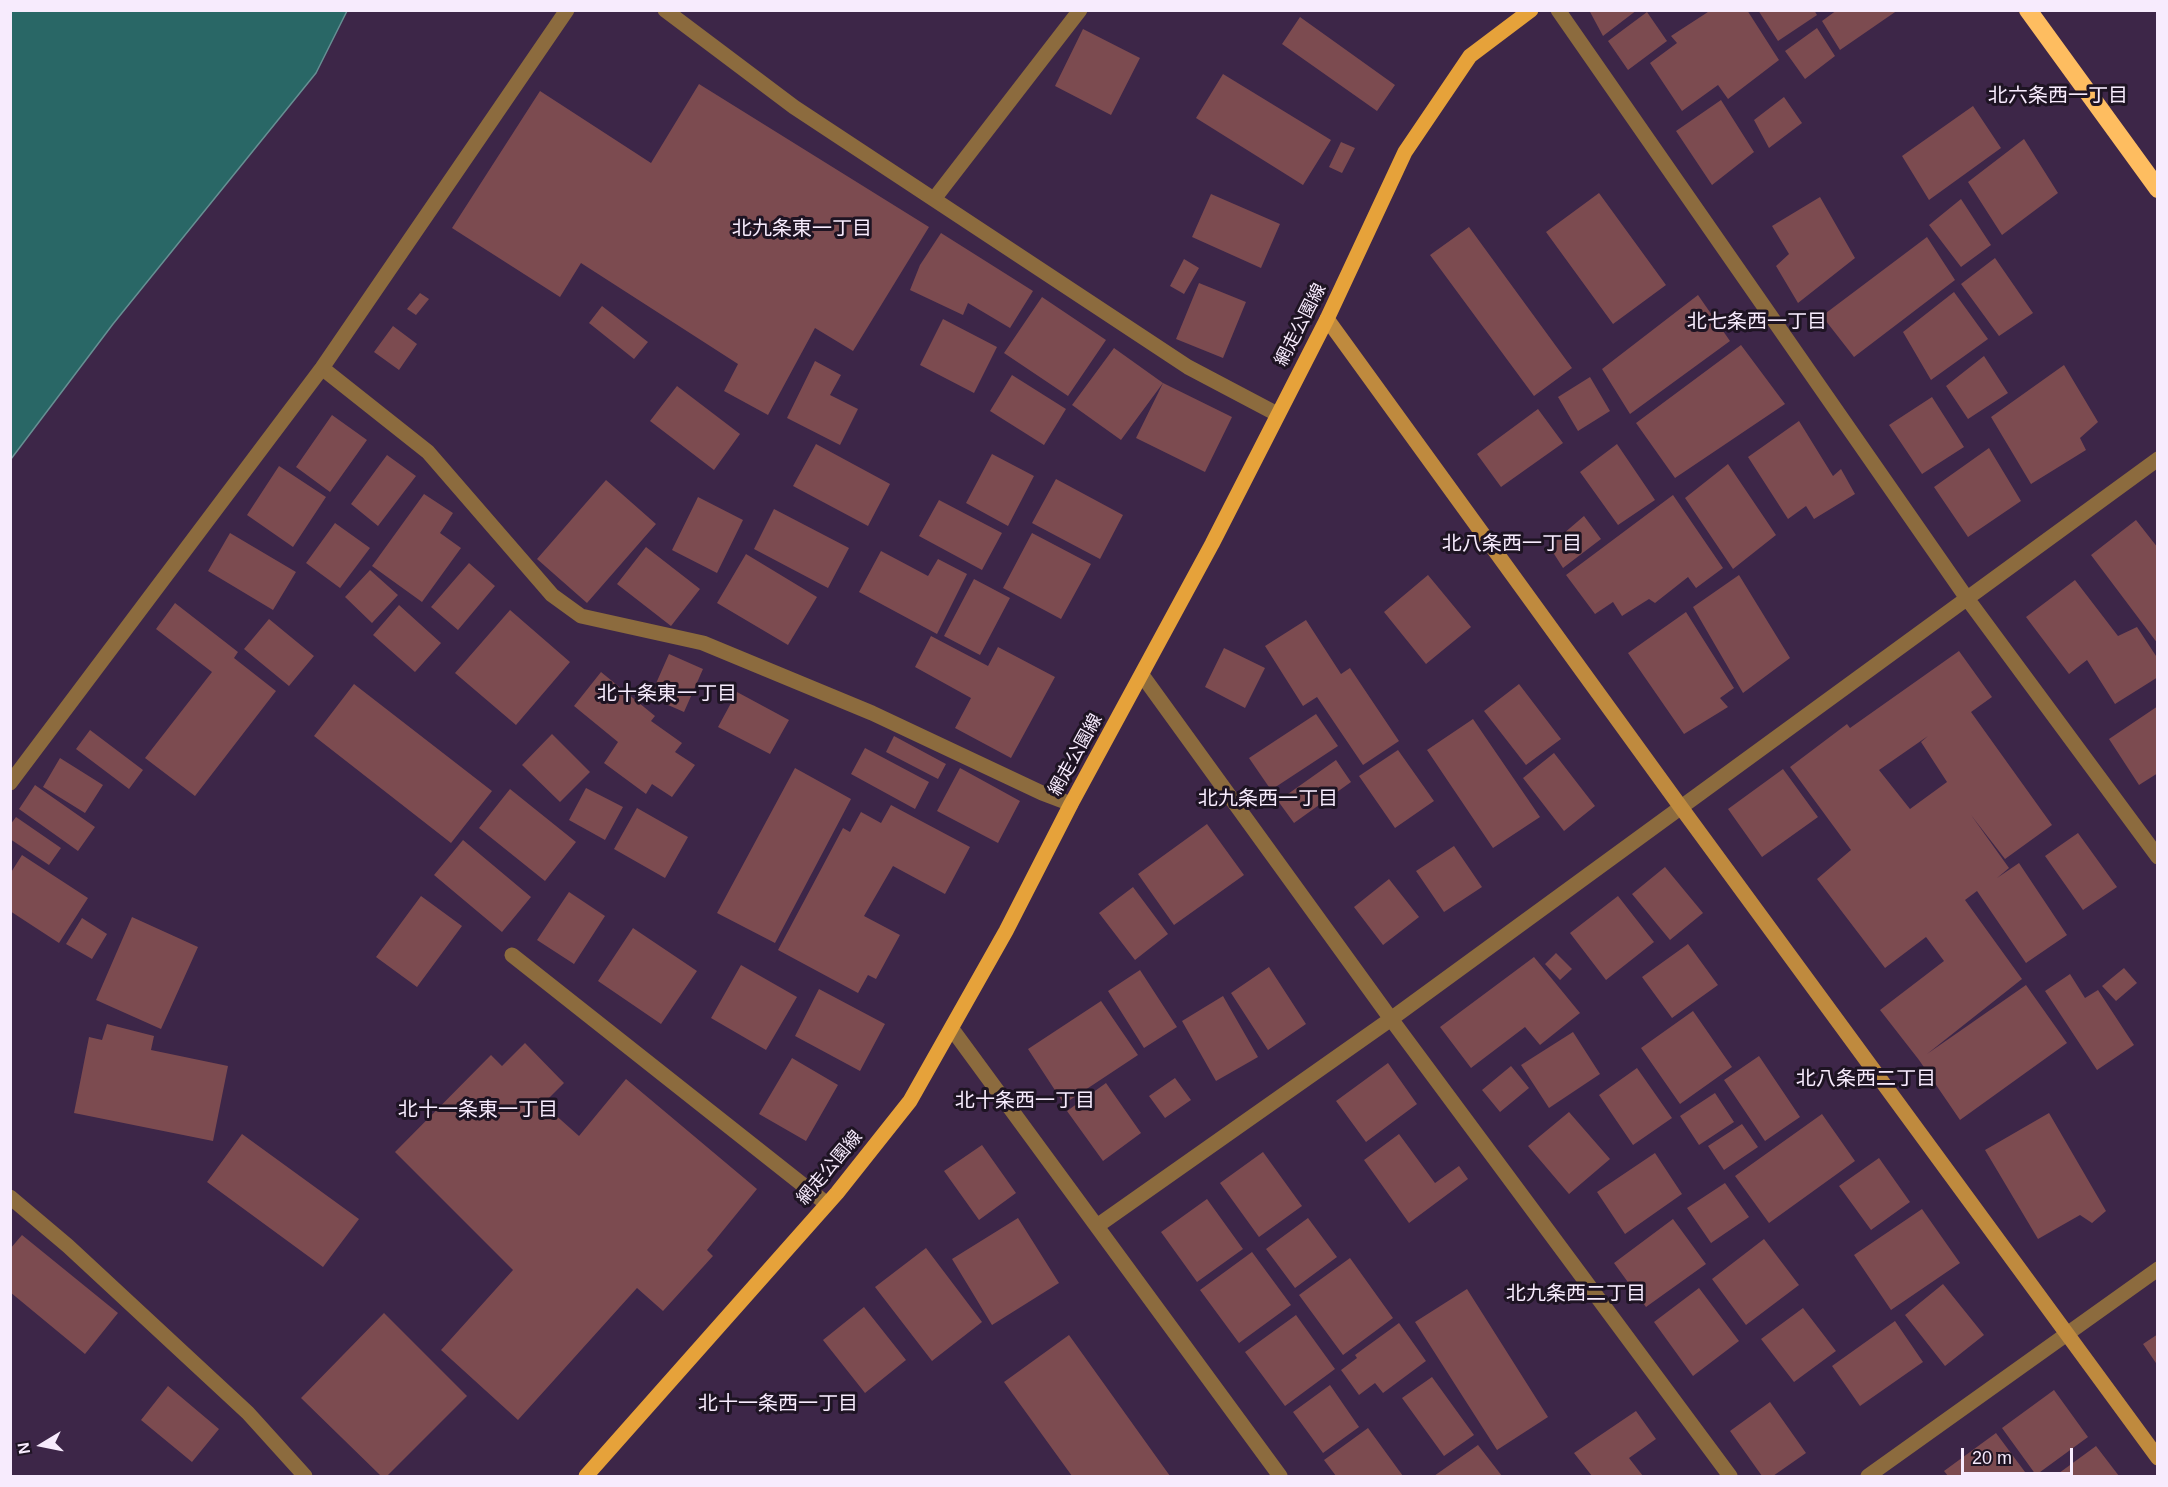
<!DOCTYPE html>
<html>
<head>
<meta charset="utf-8">
<style>
	body { margin:0 }
	#map { position:relative; width:2168px; height:1487px; overflow:hidden; background:#3d2648; font-family:Arial,sans-serif }
	canvas { display:block }
	.frame { position:absolute; inset:0; border:12px solid #f7ebfd; pointer-events:none }
	.north { position:absolute; left:12px; top:1415px; width:60px; height:60px; -webkit-text-stroke:4px #1e1423; paint-order:stroke; rotate:260deg; font-size:16px; font-weight:700; line-height:24px; text-align:center; color:#f7ebfd }
	.north::after { content:''; display:block; margin:auto; width:21px; height:27px; background:#f7ebfd; clip-path:polygon(50% 0,100% 100%,50% 72%,0 100%) }
	.scale { position:absolute; left:1961px; top:1448px; width:112px; height:27px; box-sizing:border-box; border:3px solid #f7ebfd; border-top:0; padding-left:8px; font-size:18px; line-height:21px; white-space:nowrap; color:#f7ebfd; -webkit-text-stroke:4px #1e1423; paint-order:stroke }
</style>
</head>
<body>
<div id="map">
<canvas width="2168" height="1487"></canvas>
<div class="frame"></div>
<div class="north">N</div>
<div class="scale">20 m</div>
</div>
<script>
const context = document.querySelector('canvas').getContext('2d');
context.lineJoin = 'round';
function paint(path, color) { context.fillStyle = color; context.fill(path, 'evenodd'); }
const poly = rows => new Path2D(rows.map(r => 'M' + r).join(''));
function trace(path, color, width, dash) { context.strokeStyle = color; context.lineWidth = width; context.lineCap = dash ? 'butt' : 'round'; context.setLineDash(dash || []); context.stroke(path); }
function write(font, color, halo, rows, align = 'center') {
  context.font = font + ' Arial,"Noto Sans JP",sans-serif'; context.lineWidth = 6; context.setLineDash([]); context.textBaseline = 'middle'; context.strokeStyle = halo; context.fillStyle = color; for (const [text, x, y, turn = 0] of rows) {
    context.save(); context.translate(x, y); context.rotate((+turn || 0) * Math.PI / 180); context.textAlign = isNaN(turn) ? turn : align; if (halo) context.strokeText(text, 0, 0); context.fillText(text, 0, 0); context.restore();
  }
}
const water = poly([
	[11,10,347,11,316,73,113,324,11,459,11,10]
]);
paint(water, '#296766');
trace(water, '#678f93', 1.5);
paint(poly([
	[1589,10,1637,10,1603,36],
	[1711,10,1747,10,1779,60,1728,99,1718,85,1682,111,1650,63,1677,43,1671,36],
	[1758,10,1814,10,1817,15,1778,41],
	[1837,10,1898,10,1840,50,1822,21],
	[1647,12,1667,41,1628,70,1608,41],
	[1300,17,1395,85,1377,111,1282,44],
	[1817,28,1835,56,1805,79,1785,51],
	[1083,29,1140,58,1111,115,1055,86],
	[1223,74,1331,140,1303,185,1196,118],
	[699,84,929,227,853,351,815,328,768,415,724,391,738,364,581,263,560,297,452,228,540,91,651,163],
	[1784,97,1802,123,1769,148,1754,120],
	[1721,100,1754,152,1712,185,1676,131],
	[1973,106,2001,148,1929,200,1902,156],
	[2024,139,2058,193,2002,235,1968,182],
	[1341,142,1355,148,1342,173,1329,167],
	[1599,193,1666,285,1613,324,1546,232],
	[1211,194,1280,224,1261,268,1192,237],
	[1820,197,1855,258,1798,303,1776,266,1789,254,1772,226],
	[1961,199,1991,245,1961,267,1929,225],
	[1469,227,1572,368,1534,396,1430,255],
	[941,233,1033,291,1010,328,968,303,963,315,910,290,920,265],
	[1927,237,1955,280,1854,357,1822,316],
	[1995,258,2033,313,1999,336,1961,284],
	[1184,259,1199,268,1184,294,1170,286],
	[1199,283,1246,302,1223,358,1176,339],
	[1954,292,1988,339,1931,380,1903,332],
	[420,293,429,299,416,315,407,309],
	[1698,295,1730,341,1630,414,1602,369],
	[1042,297,1106,340,1068,396,1004,353],
	[602,306,648,342,634,359,589,323],
	[943,319,997,347,974,393,920,365],
	[393,326,417,344,399,370,374,352],
	[1741,345,1785,404,1675,478,1636,423],
	[1114,348,1163,383,1121,440,1072,405],
	[1984,356,2008,393,1968,419,1946,386],
	[815,361,841,375,830,395,858,409,840,445,787,418],
	[2064,365,2098,422,2080,438,2086,450,2031,484,1991,417],
	[1012,375,1066,409,1044,445,990,411],
	[1590,377,1610,411,1578,431,1558,397],
	[1163,383,1232,417,1205,472,1136,438],
	[677,386,740,434,714,470,650,421],
	[1932,397,1964,447,1922,474,1889,425],
	[1538,409,1563,443,1501,487,1477,454],
	[332,415,367,440,330,492,296,467],
	[1799,421,1833,476,1841,469,1855,494,1814,519,1806,506,1788,519,1748,457],
	[816,444,890,484,868,526,793,486],
	[1617,444,1655,500,1618,525,1580,472],
	[1989,448,2021,501,1968,537,1934,487],
	[992,454,1034,476,1008,526,966,503],
	[387,455,416,476,378,526,351,504],
	[1728,464,1776,535,1733,569,1685,498],
	[279,466,326,497,293,547,247,515],
	[1056,479,1123,515,1100,559,1032,523],
	[606,480,656,524,587,603,537,559],
	[424,494,453,513,440,533,461,548,422,602,372,566],
	[1673,495,1723,568,1696,588,1688,577,1655,603,1649,599,1622,616,1613,602,1595,614,1566,575],
	[698,497,743,520,717,573,672,550],
	[939,500,1002,533,982,570,919,536],
	[774,509,849,548,828,588,754,549],
	[1584,516,1601,539,1563,568,1549,546],
	[2136,520,2158,548,2158,644,2091,555],
	[335,523,370,548,340,588,306,563],
	[230,533,296,572,273,610,208,571],
	[1032,533,1091,564,1061,619,1003,588],
	[646,547,700,589,671,626,617,584],
	[881,551,928,576,938,559,967,574,937,634,859,592],
	[746,554,817,597,788,645,717,603],
	[469,563,495,586,458,630,431,607],
	[370,570,398,595,372,623,345,597],
	[1428,575,1471,627,1426,664,1384,612],
	[1739,575,1790,658,1743,693,1693,607],
	[974,579,1010,598,980,655,944,636],
	[2075,580,2118,636,2137,627,2158,659,2158,677,2115,704,2087,660,2069,674,2026,617],
	[175,603,238,652,234,658,276,691,195,796,145,758,212,672,156,629],
	[399,605,441,643,415,672,373,635],
	[510,610,570,662,516,725,455,673],
	[1686,612,1734,688,1720,698,1728,707,1684,734,1628,653],
	[269,619,314,656,289,686,244,649],
	[1306,620,1341,674,1350,668,1399,741,1363,765,1317,697,1303,706,1265,646],
	[931,636,988,666,998,647,1055,677,1011,758,955,728,971,698,915,667],
	[1224,648,1265,668,1245,708,1205,687],
	[1959,651,1992,697,1971,712,2052,825,2005,859,1971,815,2009,868,1997,878,2019,863,2067,935,2026,963,1977,891,1965,900,2022,979,1927,1054,2026,985,2067,1043,1960,1120,1919,1060,1880,1010,1944,961,1926,937,1885,968,1817,879,1851,850,1790,767,1847,724,1850,728],
	[1928,736,1921,742,1947,782,1910,809,1879,770],
	[669,654,703,669,684,712,650,697],
	[601,672,655,716,651,721,682,743,675,752,695,765,672,797,652,784,646,794,604,763,618,742,574,706],
	[354,684,492,791,451,843,314,736],
	[1519,684,1561,739,1526,765,1484,711],
	[737,692,789,720,770,754,718,727],
	[2158,706,2158,773,2139,785,2109,739],
	[1316,714,1338,746,1271,790,1249,758],
	[1473,719,1540,817,1493,848,1427,750],
	[90,730,143,770,129,789,76,749],
	[552,734,590,772,560,802,522,765],
	[894,736,946,764,938,779,886,752],
	[865,748,929,782,915,809,851,774],
	[1398,750,1434,801,1395,828,1359,776],
	[1554,753,1595,806,1564,831,1523,778],
	[60,758,103,785,85,813,43,787],
	[1336,760,1351,782,1294,823,1278,801],
	[795,768,851,799,775,943,717,913],
	[960,768,1020,801,998,843,937,811],
	[1783,769,1818,817,1762,857,1728,809],
	[35,785,95,827,78,851,19,809],
	[586,788,623,807,605,840,569,820],
	[510,789,576,842,545,881,479,828],
	[891,805,970,847,945,894,893,866,864,916,900,935,876,979,868,975,858,993,778,950,843,828,850,832,861,812,881,823],
	[637,808,688,837,665,878,614,849],
	[16,817,61,848,49,865,10,839,10,825],
	[1207,824,1244,875,1174,925,1138,874],
	[2078,833,2117,887,2083,910,2045,856],
	[463,840,531,897,502,932,434,875],
	[1454,846,1482,887,1444,912,1416,871],
	[22,855,88,898,59,943,10,911,10,874],
	[1665,867,1703,913,1670,940,1632,894],
	[1389,879,1419,917,1383,945,1354,907],
	[1133,887,1168,934,1135,960,1099,913],
	[569,892,605,916,574,964,537,940],
	[421,896,462,926,417,987,376,957],
	[1618,896,1654,942,1606,980,1570,933],
	[132,917,198,947,161,1029,96,1000],
	[82,918,107,934,92,959,66,944],
	[633,928,697,971,661,1024,598,981],
	[1688,944,1718,985,1672,1018,1642,977],
	[1556,953,1572,969,1560,980,1545,964],
	[1534,957,1580,1013,1540,1045,1525,1027,1471,1068,1440,1027],
	[741,965,797,997,766,1050,711,1018],
	[1269,967,1306,1024,1268,1050,1231,993],
	[2124,968,2137,983,2116,1001,2102,986],
	[1140,970,1177,1027,1144,1048,1108,991],
	[2070,974,2085,998,2098,990,2134,1045,2097,1070,2045,991],
	[819,989,885,1024,860,1071,795,1036],
	[1223,996,1258,1057,1216,1081,1182,1021],
	[1101,1001,1138,1055,1064,1104,1028,1049],
	[1693,1011,1732,1067,1680,1104,1641,1048],
	[107,1024,154,1036,151,1050,228,1066,213,1141,74,1113,89,1037,102,1040],
	[1573,1032,1600,1074,1549,1108,1521,1065],
	[525,1043,564,1083,543,1104,579,1136,626,1079,757,1189,707,1250,713,1256,663,1311,637,1288,518,1420,441,1350,513,1270,395,1152,491,1055,502,1066],
	[1759,1056,1800,1117,1765,1141,1724,1080],
	[792,1058,838,1085,806,1141,759,1114],
	[1388,1063,1417,1104,1366,1142,1336,1101],
	[1511,1066,1529,1088,1500,1112,1482,1090],
	[1637,1068,1672,1118,1633,1145,1599,1095],
	[1175,1078,1191,1100,1165,1118,1149,1096],
	[1106,1083,1141,1133,1103,1161,1067,1111],
	[1715,1093,1734,1122,1699,1145,1680,1116],
	[1569,1112,1610,1159,1569,1194,1528,1146],
	[2049,1113,2106,1211,2092,1223,2080,1215,2038,1239,1985,1150],
	[1822,1114,1855,1161,1769,1223,1735,1176],
	[1742,1124,1758,1147,1724,1170,1708,1146],
	[242,1134,359,1219,323,1267,207,1182],
	[1399,1134,1435,1183,1459,1166,1468,1179,1409,1223,1364,1160],
	[982,1145,1016,1193,979,1220,944,1171],
	[1263,1152,1302,1206,1259,1237,1220,1183],
	[1655,1153,1682,1194,1625,1234,1597,1192],
	[1879,1158,1910,1202,1871,1230,1839,1186],
	[1725,1183,1749,1217,1711,1243,1687,1208],
	[1207,1199,1243,1249,1197,1282,1161,1232],
	[1922,1209,1960,1263,1891,1310,1854,1255],
	[1018,1218,1059,1283,992,1325,952,1259],
	[1308,1218,1337,1257,1295,1288,1266,1249],
	[1673,1219,1706,1264,1646,1307,1614,1263],
	[22,1235,118,1313,85,1354,10,1292,10,1249],
	[1764,1239,1799,1285,1746,1325,1712,1279],
	[926,1248,982,1322,932,1361,875,1287],
	[1252,1252,1291,1305,1239,1343,1200,1290],
	[1350,1258,1393,1318,1343,1355,1299,1295],
	[1943,1284,1984,1335,1945,1366,1905,1315],
	[1699,1288,1739,1341,1693,1376,1654,1322],
	[1467,1289,1548,1417,1497,1450,1415,1322],
	[864,1307,906,1360,865,1393,823,1340],
	[1803,1308,1836,1351,1794,1382,1761,1339],
	[384,1313,467,1396,387,1476,381,1476,301,1398],
	[1296,1315,1335,1369,1285,1406,1245,1352],
	[1895,1321,1923,1362,1860,1406,1832,1366],
	[1399,1323,1426,1361,1383,1393,1375,1383,1359,1395,1341,1370,1357,1358,1355,1355],
	[2158,1334,2158,1366,2143,1344],
	[1069,1335,1170,1476,1072,1476,1004,1382],
	[1432,1377,1474,1435,1444,1456,1402,1398],
	[1330,1385,1359,1427,1323,1453,1293,1412],
	[168,1386,219,1429,192,1462,141,1420],
	[2054,1390,2088,1437,2036,1475,2002,1428],
	[1770,1402,1806,1453,1773,1476,1762,1476,1730,1431],
	[1636,1411,1656,1439,1629,1458,1643,1476,1592,1476,1574,1453],
	[1368,1428,1403,1476,1336,1476,1324,1460],
	[1996,1433,2028,1476,1948,1476,1944,1471],
	[1478,1445,1502,1476,1434,1476],
	[2096,1446,2119,1476,2055,1476]
]), '#7c4b50');
trace(poly([
	[665,10,794,107,1188,367,1277,414],
	[1558,10,1966,597,2158,857],
	[934,199,1080,10],
	[322,368,428,452,552,595,581,616,703,643,872,713,1042,793,1071,804],
	[1142,675,1391,1019,1730,1476],
	[10,783,322,368,567,10],
	[512,955,827,1204],
	[952,1029,1280,1476],
	[10,1197,68,1246,248,1413,305,1476],
	[1097,1226,1391,1019,2158,459],
	[1868,1476,2158,1269]
]), '#8c6b3e', 15);
trace(poly([
	[1327,319,1680,806,2158,1458]
]), '#bf8a3e', 15);
trace(poly([
	[586,1476,837,1193,910,1101,1006,931,1071,804,1212,544,1327,319,1405,152,1470,56,1531,10]
]), '#e6a23a', 15);
trace(poly([
	[2028,10,2158,189]
]), '#febd60', 18);
write('18px', '#f7ebfd', '#1e1423', [
	["網走公園線",1301,325,-63],
	["網走公園線",1076,755,-61],
	["網走公園線",830,1168,-50]
]);
write('20px', '#f7ebfd', '#1e1423', [
	["北六条西一丁目",2058,96],
	["北九条東一丁目",802,229],
	["北七条西一丁目",1757,322],
	["北八条西一丁目",1512,544],
	["北十条東一丁目",667,694],
	["北九条西一丁目",1268,799],
	["北八条西二丁目",1866,1079],
	["北十条西一丁目",1025,1101],
	["北十一条東一丁目",478,1110],
	["北九条西二丁目",1576,1294],
	["北十一条西一丁目",778,1404]
]);
</script>
</body>
</html>
